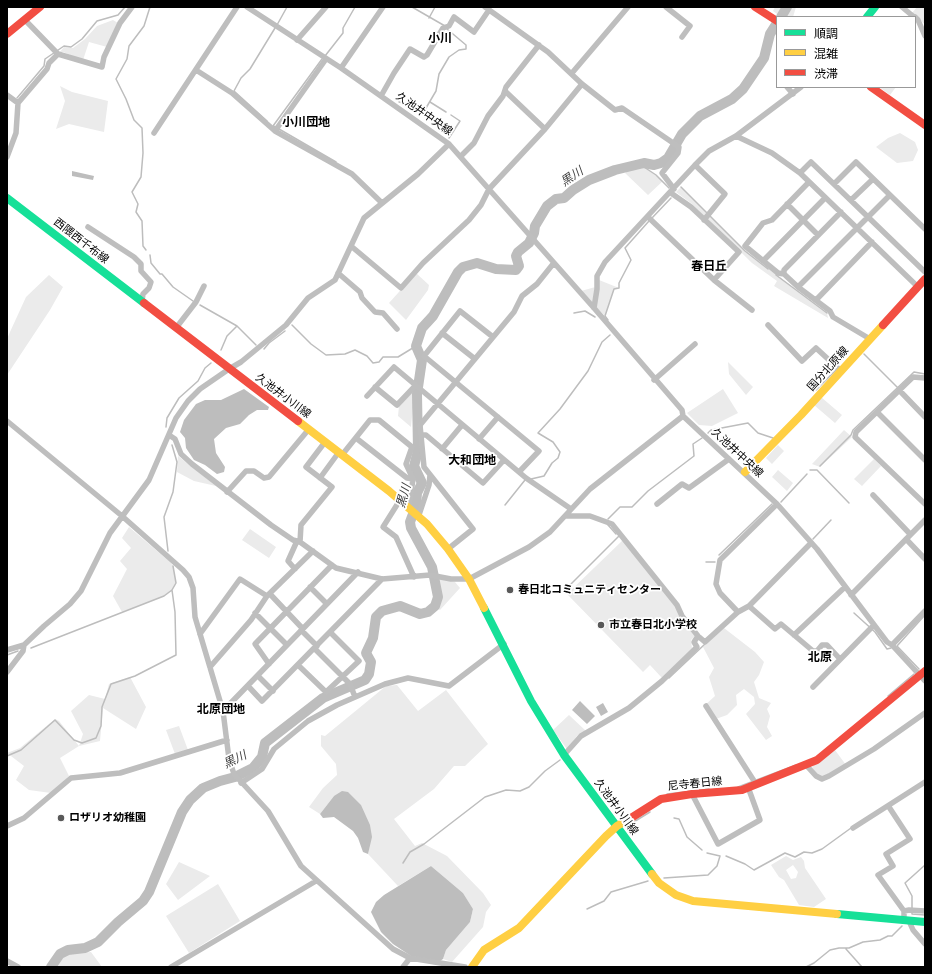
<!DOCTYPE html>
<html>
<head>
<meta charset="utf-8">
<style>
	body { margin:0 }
	#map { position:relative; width:932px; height:974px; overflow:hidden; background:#fff; font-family:"PT Sans Narrow","Noto Sans JP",sans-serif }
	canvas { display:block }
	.frame { position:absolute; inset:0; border:8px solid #000; pointer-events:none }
	.legend { position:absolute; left:776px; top:16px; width:140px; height:72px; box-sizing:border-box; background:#fff; border:1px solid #999; margin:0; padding:5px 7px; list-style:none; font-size:12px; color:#000 }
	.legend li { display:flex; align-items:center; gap:8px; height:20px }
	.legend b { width:20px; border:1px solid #999 }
</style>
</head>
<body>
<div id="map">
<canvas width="932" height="974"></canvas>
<div class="frame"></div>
<ul class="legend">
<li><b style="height:5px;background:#16e098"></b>順調</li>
<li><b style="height:5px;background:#ffcf43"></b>混雑</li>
<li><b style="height:5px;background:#f24e42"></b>渋滞</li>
</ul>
</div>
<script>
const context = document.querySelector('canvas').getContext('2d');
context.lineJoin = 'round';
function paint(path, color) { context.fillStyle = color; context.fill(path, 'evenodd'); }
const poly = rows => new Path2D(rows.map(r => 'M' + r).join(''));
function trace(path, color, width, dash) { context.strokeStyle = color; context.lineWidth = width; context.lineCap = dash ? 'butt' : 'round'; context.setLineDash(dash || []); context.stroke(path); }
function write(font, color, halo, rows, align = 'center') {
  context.font = font + ' "PT Sans Narrow","Noto Sans JP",sans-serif'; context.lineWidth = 3.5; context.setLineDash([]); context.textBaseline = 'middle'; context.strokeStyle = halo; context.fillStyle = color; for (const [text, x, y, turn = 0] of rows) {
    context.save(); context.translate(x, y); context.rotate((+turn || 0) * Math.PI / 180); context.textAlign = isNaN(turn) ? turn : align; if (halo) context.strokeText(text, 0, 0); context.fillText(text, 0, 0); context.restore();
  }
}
paint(poly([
	[775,7,796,7,793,17,781,17,773,11],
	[917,7,925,7,925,23,923,23,918,17,912,13],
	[113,20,118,23,107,47,89,42,83,60,63,52,59,53,64,47,73,48,85,39,97,26],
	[60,86,72,92,108,101,104,132,69,124,56,129,65,101],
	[879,87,896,87,890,95],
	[900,133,915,142,918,150,913,161,897,163,876,147,888,138],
	[644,167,663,181,648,195,625,173,630,168],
	[681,187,745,251,827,313,828,318,774,286,777,281,752,263,692,204,676,192],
	[416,273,429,285,428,290,406,320,389,303],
	[49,275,63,287,50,310,7,375,7,339,10,332,26,297],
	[599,280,619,288,614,289,605,316,581,291,599,286],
	[728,362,753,387,746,395,729,374],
	[723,389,738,413,712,426,699,425,687,413],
	[413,392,414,396,411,427,398,416,399,406],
	[821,397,842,415,835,423,814,405],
	[844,430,852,437,820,467,812,464],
	[778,445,784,451,772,464,766,458],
	[178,456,216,486,194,481,177,472],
	[874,459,881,466,862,486,854,479],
	[778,470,793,483,787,491,772,477],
	[129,527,170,562,173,566,176,583,172,590,164,596,122,612,113,596,127,569,120,561,131,548,122,538],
	[250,529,276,547,269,558,242,540],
	[623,540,674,604,696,635,691,640,692,648,662,678,650,665,643,672,567,594],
	[438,578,455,582,460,588,440,610,436,608,441,598],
	[724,628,755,652,764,662,759,675,754,682,759,698,771,703,767,709,770,716,767,727,772,736,766,740,746,714,755,704,754,697,744,689,736,695,737,705,727,715,713,720,704,706,715,696,709,677,714,668,703,647],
	[130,677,146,707,136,729,103,708,100,741,79,746,60,758,69,776,51,793,29,790,16,780,24,766,7,753,20,748,55,719,59,721,79,746,83,734,71,711,89,695,105,699,109,684],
	[397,685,418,711,446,690,488,744,465,766,454,766,434,789,394,819,415,846,422,843,447,856,483,893,491,905,486,912,483,927,452,962,443,959,446,950,470,922,473,909,463,893,431,866,398,886,368,854,371,837,334,796,320,814,309,807,323,788,337,775,336,764,321,746,321,735,325,736,386,686],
	[569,715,586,731,577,736,567,749,553,730],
	[179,726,188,750,175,754,166,730],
	[835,750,846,765,822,777,816,774,812,767],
	[786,856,793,860,801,857,804,861,805,868,826,899,814,907,799,905,784,880,779,877,771,865],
	[793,865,798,872,796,878,791,879,786,870],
	[179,862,210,876,178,900,166,884],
	[218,884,240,921,189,953,166,916],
	[91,952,102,967,55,967,66,954]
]), '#ebebeb');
paint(poly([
	[72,171,94,176,93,180,72,176],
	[244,389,269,407,268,410,257,410,249,415,240,424,226,428,214,439,216,453,225,467,224,472,217,474,205,465,194,460,186,448,185,438,180,432,184,420,196,404,205,400,221,400],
	[580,701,595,716,587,724,572,710],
	[603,703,608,712,601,716,596,707],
	[342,791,348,792,361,805,370,825,372,837,368,854,363,852,358,838,353,831,334,817,323,818,320,814,334,796],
	[431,866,463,893,473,909,470,922,446,950,443,959,440,961,411,956,393,944,381,932,371,912,376,902,384,895]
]), '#bdbdbd');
trace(poly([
	[412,7,445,26],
	[429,18,435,7],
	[277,25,287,7],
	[325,56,343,33,343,28,355,7],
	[17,98,44,66,45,59,64,46,71,47,82,39,97,21,118,15,125,7],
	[399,102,426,108,436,91,439,74,449,57,459,50,466,49,466,45,447,29],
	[430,102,446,112],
	[267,121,234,91,241,78,250,69,275,28],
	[276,127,273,126,322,59],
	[279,129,336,162],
	[449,138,460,121,451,115],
	[644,163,644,167,656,175,669,188],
	[681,187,745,251,768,269],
	[652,218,671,198],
	[146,250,143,246,142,221,136,212,138,204,132,192,141,177,143,153,142,128,134,120,126,99,116,79,127,59,129,46,144,26,150,7],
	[150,255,151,263,160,274,162,274,173,287,193,301],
	[776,275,827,313],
	[200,305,237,326],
	[574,313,585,311,595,317],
	[608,320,605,316,614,289,619,288,619,283,631,260,625,248,649,221],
	[292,325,311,344,326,355,345,354,355,350,367,356,373,363,379,362,383,357,398,357,416,346],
	[264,349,269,343,285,331],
	[221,350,227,336,237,326,256,345],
	[864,354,898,388],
	[816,390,836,370],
	[166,427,167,418,179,398,198,381,205,368,211,363],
	[708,433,711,430,748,423,758,433,773,438],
	[820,466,851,435,853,430,914,372,925,374],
	[810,470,817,470,849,503],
	[531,479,544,476,552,463,558,458,560,452,553,442,538,433,560,409,588,371,602,342,610,335],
	[781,502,807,474],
	[505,505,525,480],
	[608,519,620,507,632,507,648,491,694,456,693,444,702,438],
	[608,525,616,534],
	[813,539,831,520],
	[168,551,164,517,173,492,177,462,172,445],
	[719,555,772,504],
	[706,562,715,562],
	[567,588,619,536],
	[854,613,875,632,887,649,891,648],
	[31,648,164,596,172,590,176,583,173,566],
	[7,655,18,651],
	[919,669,897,646,925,615],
	[669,678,705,644],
	[888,696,914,674],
	[7,756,21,750,55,720,74,740,82,743,96,738,101,726,102,707,111,684,135,676,176,655,175,612,172,590],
	[738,787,796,765],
	[667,794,709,789],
	[674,818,679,819,687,837,702,850],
	[632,823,650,812],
	[726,856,745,864,754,870,785,853,795,857,804,852,812,853,822,849,851,828],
	[403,863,410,852,424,844,485,797,506,790,520,791,529,787,545,771,560,760],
	[664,878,708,875,717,866,720,856,707,853],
	[912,908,912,896,905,883,925,865],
	[587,909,604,901,611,892,648,881],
	[912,912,912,914,925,915],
	[846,949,862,967],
	[806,967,814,963,830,950,839,948,849,948,863,942,880,940,888,936,892,936,902,926]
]), '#bdbdbd', 1.5);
trace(poly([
	[781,17,787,7],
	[51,967,60,954,68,950,85,948,98,942,118,922,143,901,149,892,182,812,190,800,203,788,220,781,235,777,253,768,262,757,265,743,323,698,365,680,369,674,371,662,366,653,373,638,376,617,382,611,400,606,420,614,428,612,435,606,438,597,432,567,411,528,410,522,416,506,417,493,422,483,414,466,418,451,417,394,422,360,416,346,422,328,433,316,458,272,463,267,477,263,496,269,516,270,519,266,516,256,518,252,529,243,534,233,535,226,547,206,556,199,564,198,573,190,589,180,615,170,644,163,654,165,661,163,668,158,682,134,700,116,732,99,743,89,764,58,770,34,777,23]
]), '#bdbdbd', 10);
trace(poly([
	[247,7,341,68,449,144,594,308,682,410,683,416,777,504,817,549,887,642,892,645,925,681],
	[485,7,548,52,582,84,615,110,622,108,679,147,678,153,662,173,674,189],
	[666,7,690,26,682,37],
	[902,7,914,17],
	[915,17,918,20,925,36],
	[25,20,58,54,102,67,104,57,120,23,132,7],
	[297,40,326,7],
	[341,68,383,7],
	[196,70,232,93,275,131,352,174,382,203],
	[572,73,628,7],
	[787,87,793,94],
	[505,91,545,129],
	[7,95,18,103,16,133,7,157],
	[381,96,394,73,410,49,424,57,427,55,443,28,449,26,454,17,474,32,489,10],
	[18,103,47,69,49,63,58,54],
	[275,131,326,59],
	[154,133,237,7],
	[736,136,772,153,800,173,918,287],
	[461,156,474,143,488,116,503,96,506,87,539,45],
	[695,165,725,194,704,220],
	[800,173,811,162,925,272],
	[809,182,772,220,763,223,745,246,778,273,784,274,798,287,830,311,833,317,870,339],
	[834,184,856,162,925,229],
	[671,193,691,207,739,252,714,280],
	[851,200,873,179],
	[787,204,818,235],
	[648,217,714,280,752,310],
	[88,227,134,257,141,264,141,271,151,282,149,288,143,294,142,301],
	[351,246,401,288,423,263,469,220,481,205,489,189,545,129,582,84],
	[763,261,825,198],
	[338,273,360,292,362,298,375,312,383,313,397,329],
	[784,274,784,270,841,212],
	[798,287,890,195],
	[816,300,872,242],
	[594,308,597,289,597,276,605,262,695,165,709,151,736,136,801,87],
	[768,325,802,361,816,348,841,371],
	[176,328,196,302,204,286],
	[442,333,475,359],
	[493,337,460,311,424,356,539,451,519,472],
	[925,378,913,377,856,432,855,437,925,504],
	[654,380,695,344],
	[375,387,397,405,416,385],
	[899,390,925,417],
	[367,396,394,367,526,478,571,509],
	[877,412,925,460],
	[7,421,122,516,183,570,189,577,193,588,195,617,223,711,229,759,234,774,268,811,301,866,393,949,410,958,465,967],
	[169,435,175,439,181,454,192,464,271,525,293,540,300,542,336,568,382,579,430,575,451,579,469,579,529,547,550,532,590,489,683,416],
	[422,435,426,435,483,483,504,460],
	[356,438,407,478,413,479],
	[479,439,498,417],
	[442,449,462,425],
	[342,455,370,420,379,420,412,447,406,464,413,479,409,507],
	[320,478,339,452],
	[227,492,246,471,254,471,264,478,269,477,309,429],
	[873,495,910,534],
	[400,500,383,527,396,537,414,577],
	[657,504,682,484,689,488,729,459],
	[419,515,429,485,430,475],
	[566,516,590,516,612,524,677,605,682,616,698,636,705,642,738,612,749,606,811,543],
	[906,539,925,559],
	[300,542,301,525,332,487,306,467,325,442],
	[448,549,473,529,424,467,420,425,514,312,522,296,537,284,553,264],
	[295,569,288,561,297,541],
	[310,587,327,604],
	[270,594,303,629],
	[851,595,925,520],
	[749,606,775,629,781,624,813,651,817,651,822,645,827,645,840,659],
	[738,612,720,593,716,584,720,560,777,504],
	[255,613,287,645],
	[301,630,317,646],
	[200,634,240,579,267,596,313,551],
	[794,635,845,587],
	[892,645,925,611],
	[314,648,350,684,355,697],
	[7,650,24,645],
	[269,664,255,644,332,565],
	[298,665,326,692,359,661,330,632],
	[210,667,251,620,267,596],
	[7,672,23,651,24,645,44,626,70,604,81,591,110,533,149,480,176,418,188,401,200,389,229,369,241,362,286,325,308,298,335,280,364,218,418,174,449,144],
	[258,676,273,691],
	[248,686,262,701,382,579],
	[813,687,874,625],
	[706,706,756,784],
	[223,711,358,572],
	[564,755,581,736,629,708,662,681,697,647,694,642,698,636],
	[806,765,816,776,822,779,829,776,874,749,925,713],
	[241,783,262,769,274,749,308,721,337,705,385,684,408,678,449,686,504,644],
	[692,794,718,844,760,820,748,787],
	[889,807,910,839,886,854,893,866,878,875,904,911,904,920],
	[7,826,24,818,71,778,120,773,227,740],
	[853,828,925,782],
	[904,911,909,910,925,911],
	[909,921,913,930,925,944],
	[7,961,18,967],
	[171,967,316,881],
	[403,967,410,958]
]), '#bebebe', 5.5);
trace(poly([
	[867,17,875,7],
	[7,198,144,303],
	[484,608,531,701,564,755,652,874],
	[837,914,925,922]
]), '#16e098', 8);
trace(poly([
	[298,421,389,491,427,524,448,549,469,579,484,608],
	[745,472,801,415,883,325],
	[652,874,659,883,676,895,693,901,837,914],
	[472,967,484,950,519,928,606,836,617,826,631,818]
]), '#ffcf43', 8);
trace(poly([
	[755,7,777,21],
	[7,34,40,7],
	[871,87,925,125],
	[144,303,298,421],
	[883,325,925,279],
	[631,818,661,799,692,794,742,790,817,760,925,671]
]), '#f24e42', 8);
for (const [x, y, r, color] of [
	[510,590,4,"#595959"],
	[601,625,4,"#595959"],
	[61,818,4,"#595959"]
]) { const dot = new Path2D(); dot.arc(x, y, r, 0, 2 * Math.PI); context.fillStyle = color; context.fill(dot); trace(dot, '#fff', 1.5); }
write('11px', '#000', '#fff', [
	["久池井中央線",424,114,35],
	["西隈西千布線",81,241,38],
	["国分北原線",828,369,-48],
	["久池井小川線",283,396,37],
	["久池井中央線",737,453,43],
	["尼寺春日線",695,784,-6],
	["久池井小川線",616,807,54]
]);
write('bold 11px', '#000', '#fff', [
	["春日北コミュニティセンター",518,590],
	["市立春日北小学校",609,625],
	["ロザリオ幼稚園",69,818]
], 'left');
write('bold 12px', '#000', '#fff', [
	["小川",440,39],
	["小川団地",306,123],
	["春日丘",709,267],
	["大和団地",472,461],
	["北原",820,658],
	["北原団地",221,710]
]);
write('italic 12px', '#424242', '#fff', [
	["黒川",572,177,-34],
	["黒川",404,496,-74],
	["黒川",235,760,-26]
]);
</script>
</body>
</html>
